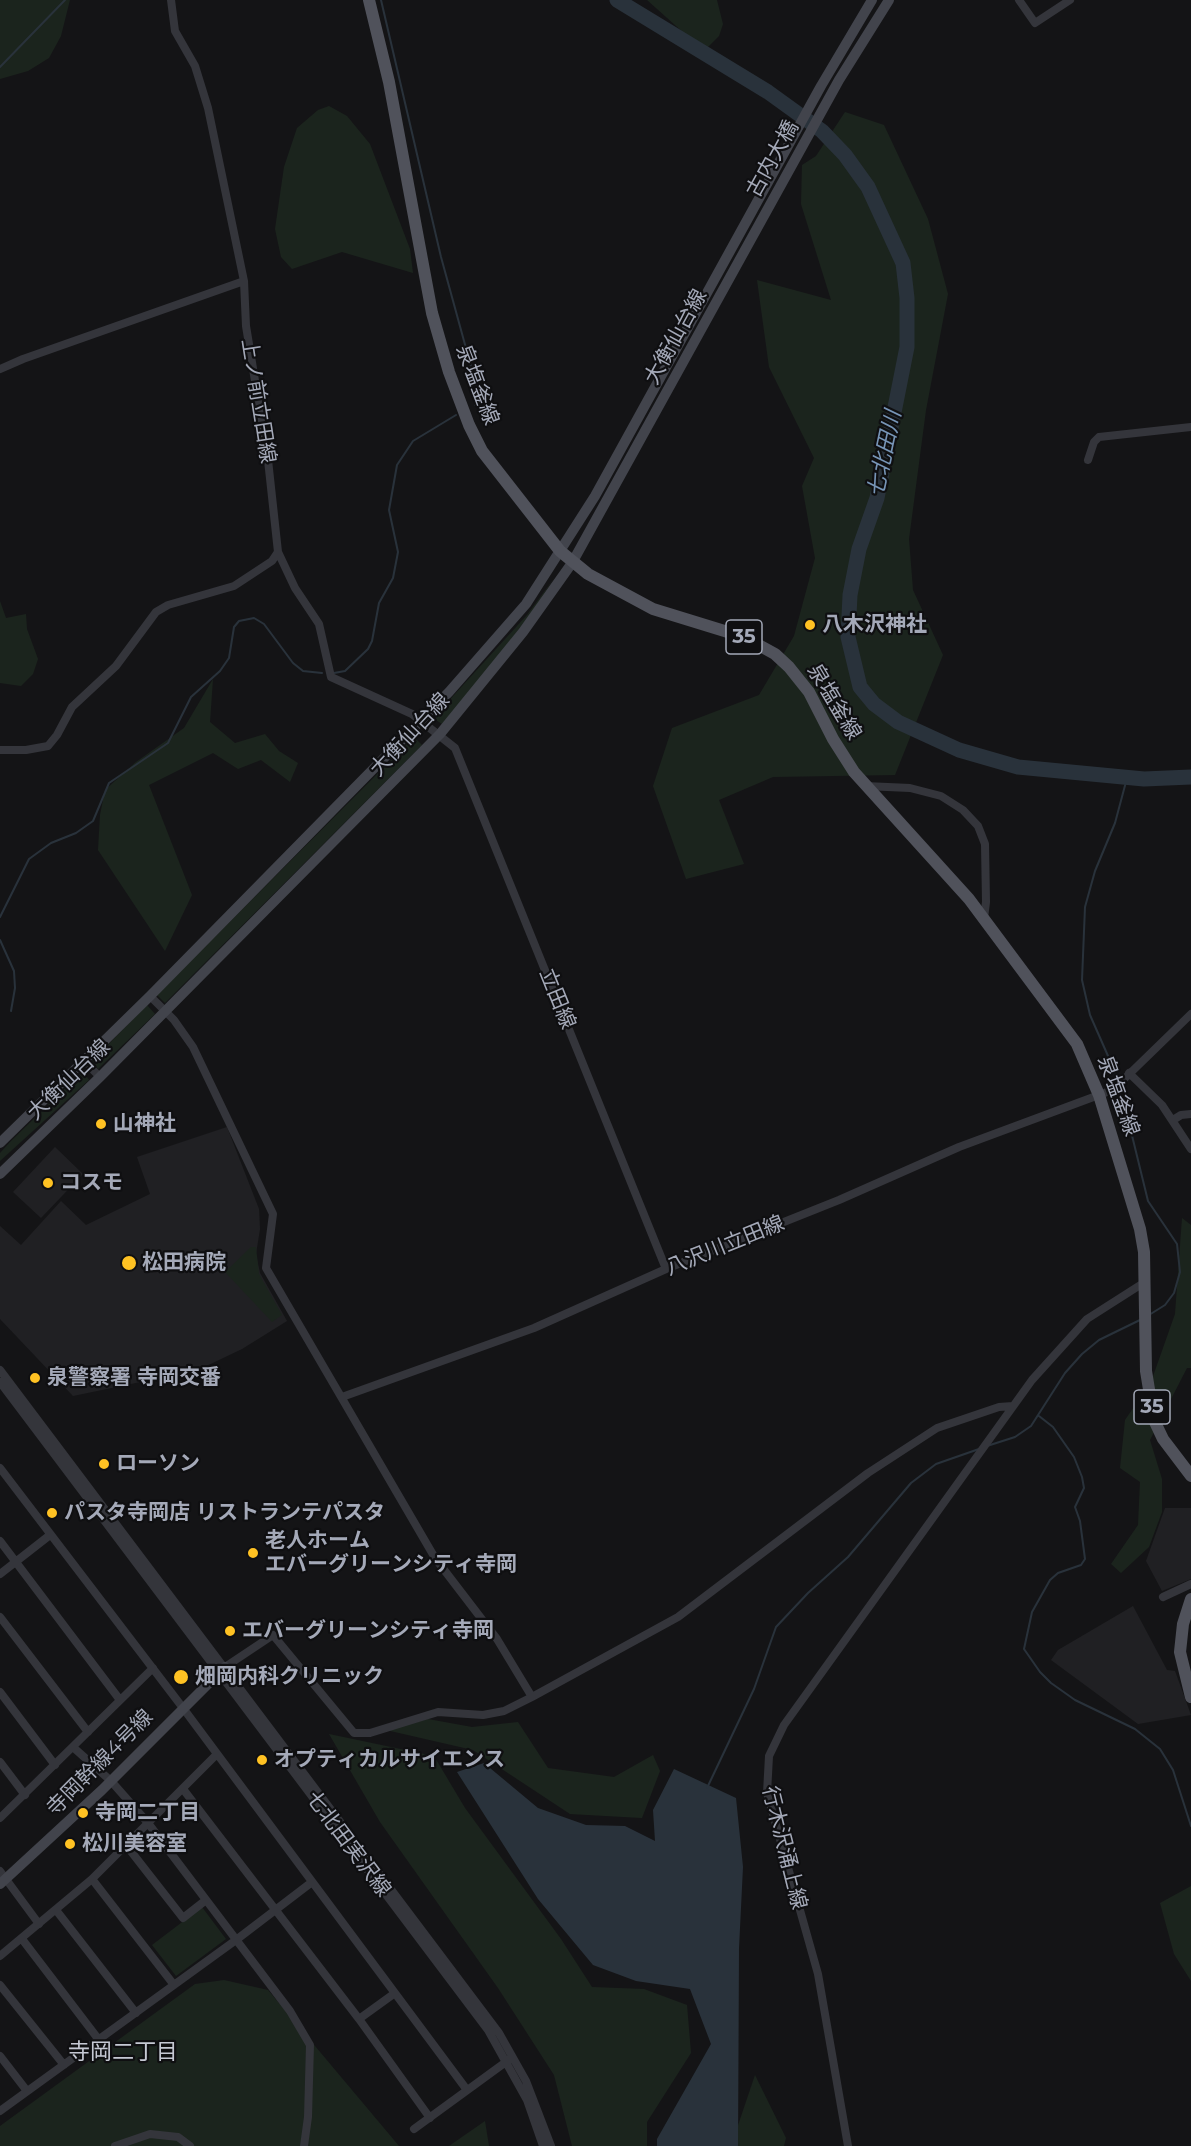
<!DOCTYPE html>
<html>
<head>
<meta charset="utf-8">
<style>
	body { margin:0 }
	canvas { display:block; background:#141416 }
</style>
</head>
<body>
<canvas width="1191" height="2146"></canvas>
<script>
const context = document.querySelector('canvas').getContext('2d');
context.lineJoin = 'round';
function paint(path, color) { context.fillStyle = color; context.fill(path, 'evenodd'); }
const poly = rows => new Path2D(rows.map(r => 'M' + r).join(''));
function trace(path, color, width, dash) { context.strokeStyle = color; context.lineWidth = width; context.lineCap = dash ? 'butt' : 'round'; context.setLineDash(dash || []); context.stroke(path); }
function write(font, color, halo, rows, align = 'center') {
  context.font = font + ' Montserrat,"Noto Sans JP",sans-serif'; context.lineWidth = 4.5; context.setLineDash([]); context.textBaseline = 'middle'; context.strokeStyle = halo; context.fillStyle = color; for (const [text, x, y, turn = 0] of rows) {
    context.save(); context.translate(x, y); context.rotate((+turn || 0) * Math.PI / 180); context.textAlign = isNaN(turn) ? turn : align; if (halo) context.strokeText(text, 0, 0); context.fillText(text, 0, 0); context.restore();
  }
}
paint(poly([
	[227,1127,259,1209,260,1229,256,1254,260,1273,287,1321,242,1349,198,1370,73,1396,0,1319,0,1226,21,1245,61,1201,86,1225,150,1194,137,1157],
	[55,1147,83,1174,41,1218,13,1192],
	[1165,1508,1191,1508,1191,1579,1162,1591,1146,1561],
	[1133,1606,1167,1670,1175,1671,1191,1715,1138,1724,1051,1660,1058,1650]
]), '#202023');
paint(poly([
	[0,0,70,0,61,36,49,58,28,71,0,79],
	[647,0,717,0,723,24,719,36,704,51],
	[329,106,347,116,370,144,410,249,413,273,342,252,292,269,281,257,275,229,284,167,297,128,318,110],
	[845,112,884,125,928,219,948,294,926,410,909,539,913,590,943,655,895,775,773,777,719,800,744,864,686,879,653,786,672,728,759,695,794,636,815,558,802,486,814,458,769,367,757,280,831,300,801,204,802,165,816,156],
	[555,577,529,616,470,693,442,724,433,718,527,615],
	[0,601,6,618,26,614,27,629,38,659,33,674,21,686,0,683],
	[213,679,210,722,235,743,265,734,279,751,298,763,290,782,261,760,238,769,213,753,149,785,192,895,165,951,98,850,100,815,105,790,136,762,184,728],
	[414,737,422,745,165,1003,157,995],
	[147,1005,155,1014,98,1069,92,1061],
	[83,1071,89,1080,0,1161,0,1153,10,1142],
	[1182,1218,1191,1225,1191,1368,1187,1368,1150,1440,1162,1479,1162,1512,1149,1547,1121,1573,1111,1564,1138,1525,1140,1482,1120,1468,1125,1420,1151,1382,1175,1314],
	[251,1247,256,1247,259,1274,282,1315,272,1322,225,1272],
	[428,1719,472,1727,518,1722,548,1768,614,1777,653,1755,660,1771,642,1818,570,1814,473,1750,386,1730],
	[329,1734,434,1756,465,1808,561,1939,592,1987,644,1989,687,2005,691,2053,647,2122,647,2146,572,2146,554,2075,498,1988,380,1822],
	[1191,1886,1191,1981,1174,1954,1160,1903],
	[202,1907,226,1939,176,1976,152,1945],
	[224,1980,268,1990,399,2146,0,2146,0,2126,195,1984],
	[755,2075,786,2138,784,2146,731,2146],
	[485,2121,489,2146,449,2146]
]), '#1b241d');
paint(poly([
	[484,1763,538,1808,586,1825,625,1826,655,1841,653,1810,674,1769,736,1798,743,1867,739,1948,738,2146,657,2146,657,2139,711,2044,690,1989,636,1981,593,1965,538,1899,457,1772]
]), '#29323b');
trace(poly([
	[381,0,441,257,481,403,475,405],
	[0,67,65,0],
	[334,673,345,671,368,649,372,641,379,603,393,578,398,552,389,510,397,465,413,441,456,415],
	[1127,778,1115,823,1095,871,1085,907,1082,980,1090,1015,1112,1065,1127,1115,1148,1201,1177,1244,1180,1272,1174,1293,1165,1305,1149,1315],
	[0,917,29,859,51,843,76,833,93,821,109,783,168,743,191,697,220,671,229,658,234,627,239,621,254,618,264,624,293,663,303,671,322,673],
	[0,940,14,971,15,988,11,1011],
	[1039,1416,1053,1427,1074,1457,1082,1477,1084,1488,1075,1507,1080,1521,1085,1559,1081,1565,1058,1573,1050,1580,1032,1612,1024,1649,1040,1672,1051,1683,1075,1700,1135,1729,1160,1749,1173,1770,1191,1826],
	[987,1446,1015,1437,1031,1426,1065,1373,1082,1354,1099,1340,1142,1319],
	[707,1788,754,1689,776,1627,808,1593,848,1557,911,1483,936,1464,979,1449]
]), '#29323b', 2);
trace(poly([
	[617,0,768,92,822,131,845,155,868,187,903,263,907,298,907,347,877,498,859,549,850,595,848,637,860,687,874,704,898,722,959,750,1018,767,1144,779,1191,777]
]), '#29323b', 15);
trace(poly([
	[171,0,175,31,195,66,208,108,244,281,246,326,268,460,278,552,295,588,319,624,331,677,412,714,455,748,666,1269],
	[1019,0,1035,23,1070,0],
	[0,369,23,359,244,281],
	[1088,460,1094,442,1099,437,1191,427],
	[0,750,26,750,48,746,57,735,72,707,116,666,156,612,168,605,234,586,272,561,278,552],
	[865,786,910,788,941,796,963,810,978,826,985,844,986,902,984,918],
	[150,996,174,1020,193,1047,273,1214,266,1268,435,1558,497,1639,532,1697,678,1617,868,1473,937,1428,999,1407,1013,1406],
	[84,1061,100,1077],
	[1129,1073,1162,1105,1191,1149],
	[1173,1120,1181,1115,1191,1114],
	[0,1370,499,2033,526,2081,551,2146],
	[0,1382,488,2030,527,2100,543,2146],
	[342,1397,534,1328,666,1269,839,1200,959,1147,1107,1092,1120,1083,1191,1014],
	[0,1468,183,1708,467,2090],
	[0,1541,120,1700],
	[0,1574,50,1535],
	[1163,1597,1191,1584],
	[0,1617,88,1732],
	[225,1667,273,1635,354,1733,370,1733,438,1712,483,1715,504,1711,532,1697],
	[0,1692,55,1765],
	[74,1748,111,1781,148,1823,290,2011,310,2045,308,2117,304,2146],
	[0,1762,25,1795],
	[183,1789,359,2019,430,2118],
	[0,1818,153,1668],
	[126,1845,183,1918,206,1900],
	[0,1871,39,1924],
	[92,1879,174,1985],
	[56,1910,136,2013],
	[22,1939,99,2040],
	[0,1956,92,1879,216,1755],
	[0,1985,64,2065],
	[359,2019,395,1993],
	[0,2056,27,2091],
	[0,2111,236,1940,312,1882],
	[414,2129,510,2059],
	[115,2146,150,2134,178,2137,190,2146],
	[848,2146,818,1974,767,1793,769,1756,784,1725,1032,1380,1087,1319,1145,1282]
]), '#34353b', 8);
trace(poly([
	[0,1143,150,996,449,692,526,604,595,496,821,86,872,0],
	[0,1174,100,1077,440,734,523,632,572,563,839,80,889,0],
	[0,1884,102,1790,225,1667]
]), '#42444c', 10);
trace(poly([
	[369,0,389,82,432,313,449,372,469,425,482,451,560,551,588,574,653,609,744,637,775,654,789,667,809,692,833,739,854,772,969,899,1077,1044,1099,1095,1140,1229,1144,1252,1146,1371,1154,1420,1163,1439,1191,1476],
	[1191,1599,1183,1624,1180,1652,1191,1697]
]), '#50525b', 12);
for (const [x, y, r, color] of [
	[810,625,6,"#ffc223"],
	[101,1124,6,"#ffc223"],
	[48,1183,6,"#ffc223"],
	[129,1263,8,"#ffc223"],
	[35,1378,6,"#ffc223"],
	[104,1464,6,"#ffc223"],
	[52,1513,6,"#ffc223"],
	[253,1553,6,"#ffc223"],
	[230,1631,6,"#ffc223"],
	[181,1677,8,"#ffc223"],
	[262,1760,6,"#ffc223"],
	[83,1813,6,"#ffc223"],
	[70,1844,6,"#ffc223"]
]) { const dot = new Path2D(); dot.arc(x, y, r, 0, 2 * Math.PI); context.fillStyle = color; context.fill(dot); trace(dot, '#0f0f11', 2); }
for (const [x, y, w] of [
	[744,637,36],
	[1152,1407,36]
]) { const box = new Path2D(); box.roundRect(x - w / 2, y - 17, w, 34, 4.5); context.fillStyle = '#0f0f11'; context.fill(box); trace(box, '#a4a9b8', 1.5); }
write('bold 20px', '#a4a9b8', null, [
	["35",744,637],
	["35",1152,1407]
]);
write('21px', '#a4a9b8', '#0f0f11', [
	["古内大橋",773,159,-61],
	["大衡仙台線",676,337,-61],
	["泉塩釜線",477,385,69],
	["上ノ前立田線",258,401,81],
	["泉塩釜線",834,702,59],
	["大衡仙台線",410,735,-47],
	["立田線",557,999,68],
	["大衡仙台線",69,1080,-44],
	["泉塩釜線",1118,1096,70],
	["八沢川立田線",725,1246,-22],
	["寺岡幹線4号線",100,1763,-45],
	["七北田実沢線",348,1844,53],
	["行木沢涌上線",784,1848,76]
]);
write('bold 21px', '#a4a9b8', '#0f0f11', [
	["八木沢神社",822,625],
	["山神社",113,1124],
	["コスモ",60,1183],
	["松田病院",142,1263],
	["泉警察署 寺岡交番",47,1378],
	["ローソン",116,1464],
	["パスタ寺岡店 リストランテパスタ",64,1513],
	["老人ホーム",265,1541],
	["エバーグリーンシティ寺岡",265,1565],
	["エバーグリーンシティ寺岡",242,1631],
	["畑岡内科クリニック",195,1677],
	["オプティカルサイエンス",274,1760],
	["寺岡二丁目",95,1813],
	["松川美容室",82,1844]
], 'left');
write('italic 22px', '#7795b7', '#0f0f11', [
	["七北田川",885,454,-78]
]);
write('22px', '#c5c8d3', '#0f0f11', [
	["寺岡二丁目",123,2053]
]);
</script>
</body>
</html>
